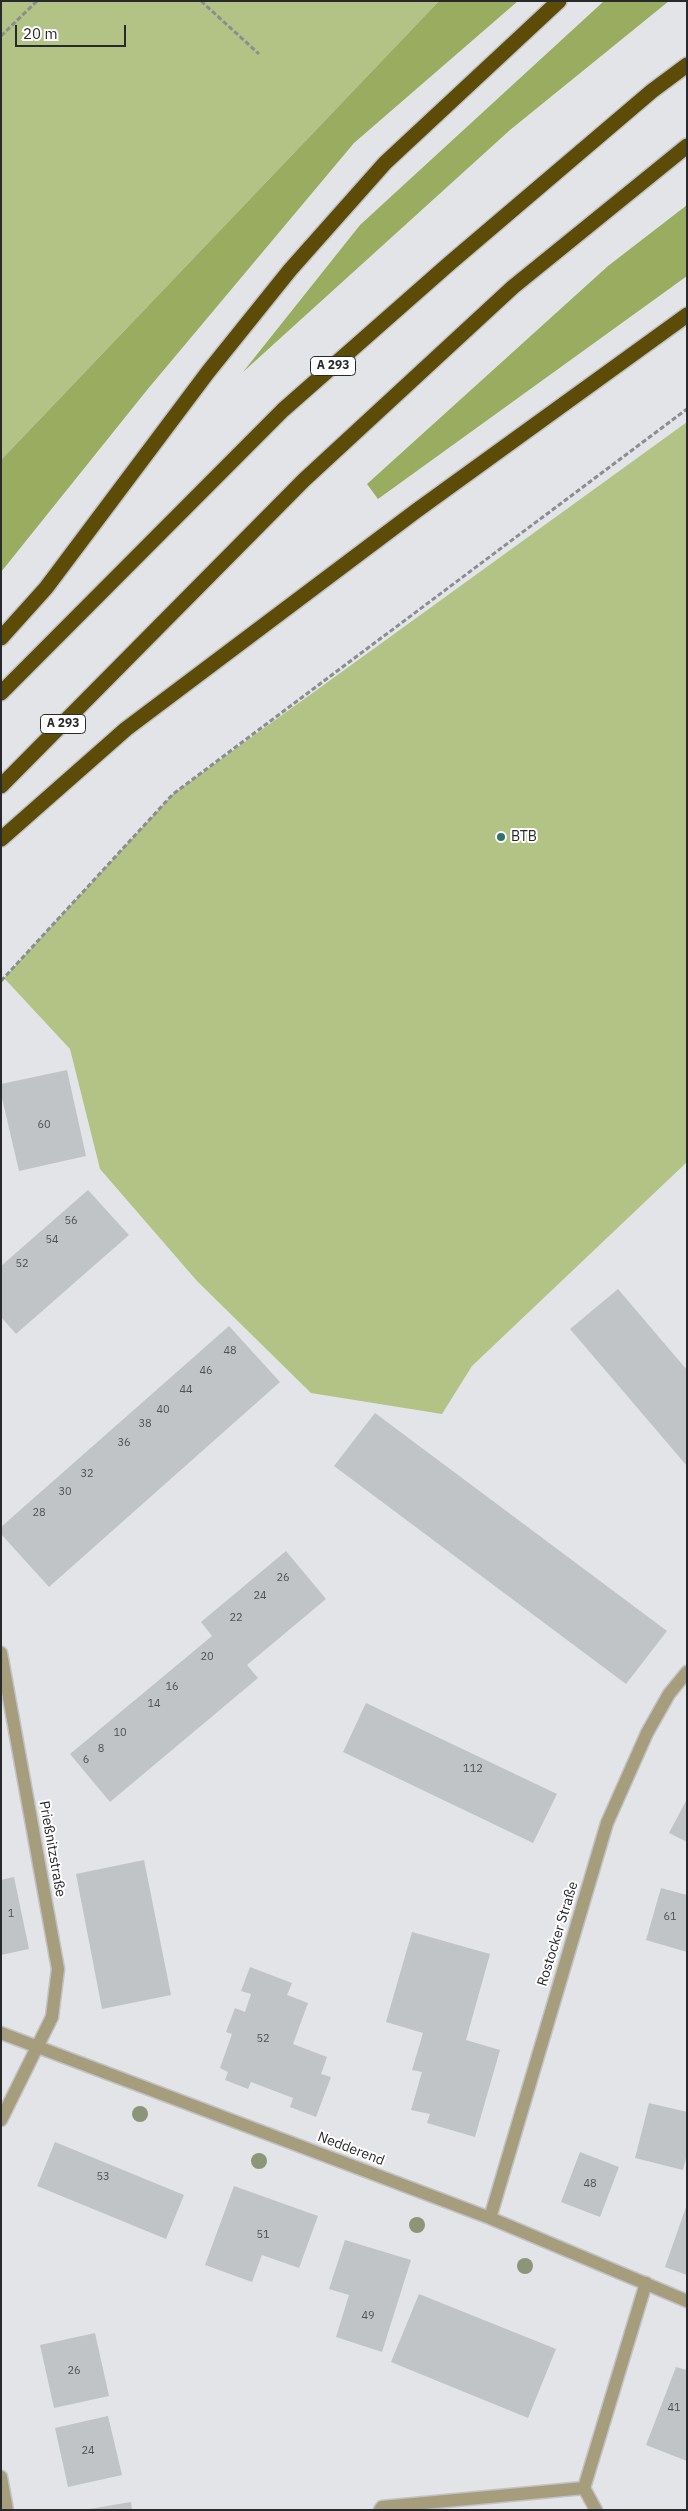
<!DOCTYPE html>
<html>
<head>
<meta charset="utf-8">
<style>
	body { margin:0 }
	#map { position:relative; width:688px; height:2511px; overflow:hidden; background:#e2e4e8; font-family:"IBM Plex Sans",sans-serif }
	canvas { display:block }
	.frame { position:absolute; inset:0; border:2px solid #28292a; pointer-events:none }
	.scale { position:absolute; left:15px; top:25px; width:111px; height:22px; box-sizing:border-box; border:2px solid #28292a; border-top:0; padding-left:6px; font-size:15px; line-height:18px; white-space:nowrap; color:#28292a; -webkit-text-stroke:4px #fff; paint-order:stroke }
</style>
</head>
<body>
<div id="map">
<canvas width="688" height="2511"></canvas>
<div class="frame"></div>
<div class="scale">20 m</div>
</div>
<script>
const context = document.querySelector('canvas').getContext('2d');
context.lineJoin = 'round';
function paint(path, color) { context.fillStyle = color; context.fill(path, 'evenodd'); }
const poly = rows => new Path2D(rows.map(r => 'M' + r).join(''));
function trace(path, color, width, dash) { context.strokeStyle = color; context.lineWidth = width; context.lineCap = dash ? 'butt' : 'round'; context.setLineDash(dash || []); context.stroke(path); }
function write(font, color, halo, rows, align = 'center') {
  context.font = font + ' "IBM Plex Sans",sans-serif'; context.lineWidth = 4; context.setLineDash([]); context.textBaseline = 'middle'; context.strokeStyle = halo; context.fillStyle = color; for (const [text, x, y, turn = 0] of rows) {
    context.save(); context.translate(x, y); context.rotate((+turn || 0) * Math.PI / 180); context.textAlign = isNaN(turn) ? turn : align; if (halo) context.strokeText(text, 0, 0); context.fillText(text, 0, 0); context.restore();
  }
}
paint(poly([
	[1,1,439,1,1,460],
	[687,422,687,1162,472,1366,442,1414,311,1393,197,1281,100,1169,70,1049,4,978,173,794]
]), '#b2c385');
paint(poly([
	[439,1,518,1,354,143,147,390,1,572,1,460],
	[604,1,669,1,510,130,243,372,360,225],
	[687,205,687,276,378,499,367,484,608,266]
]), '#99ac60');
paint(poly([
	[67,1070,86,1156,19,1171,1,1094,1,1084],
	[88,1190,129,1235,16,1334,1,1317,1,1266],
	[618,1289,687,1370,687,1466,570,1329],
	[229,1326,280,1382,49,1587,1,1534,1,1527],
	[375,1413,667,1631,626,1684,334,1466],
	[286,1551,326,1599,247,1665,258,1678,110,1802,70,1754,212,1636,201,1622],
	[366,1703,557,1794,533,1843,343,1752],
	[687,1799,687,1842,669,1833],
	[144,1860,171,1995,102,2009,76,1874],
	[14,1877,29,1949,1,1955,1,1880],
	[661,1888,687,1895,687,1952,646,1940],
	[412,1932,490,1954,466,2040,500,2050,475,2137,427,2123,430,2114,411,2110,422,2072,412,2070,423,2033,386,2022],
	[250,1967,292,1983,287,1995,308,2003,293,2044,327,2057,321,2074,331,2077,316,2117,290,2107,293,2098,251,2082,248,2089,225,2080,228,2072,220,2068,232,2034,226,2032,235,2008,245,2012,251,1994,241,1991],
	[649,2103,687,2112,687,2154,683,2170,635,2158],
	[55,2142,184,2195,166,2239,37,2186],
	[580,2152,619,2167,600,2217,561,2202],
	[234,2186,318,2216,299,2268,262,2255,252,2282,205,2265],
	[686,2207,687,2207,687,2275,665,2267],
	[345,2240,411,2260,382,2352,336,2337,349,2295,329,2289],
	[419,2294,556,2349,528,2418,391,2362],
	[95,2333,109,2396,54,2408,40,2345],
	[676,2367,687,2370,687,2461,646,2445],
	[108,2416,122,2475,68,2487,55,2428],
	[131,2502,132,2510,89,2510,89,2509]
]), '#c1c4c7');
const lane = poly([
	[380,2510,382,2507,584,2488],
	[596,2510,584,2488,646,2283]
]);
const street = poly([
	[1,1653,58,1969,52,2017,1,2120],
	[1,2033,490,2218,687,2301],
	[490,2218,607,1823,647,1733,669,1694,687,1672],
	[1,2477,7,2510]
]);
const highway = poly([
	[1,638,46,588,208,372,290,270,385,163,559,1],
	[1,693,283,410,450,263,652,91,687,65],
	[1,786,304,480,513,287,687,146],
	[1,839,126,729,416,511,687,315]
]);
trace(lane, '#c1c2c6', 15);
trace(street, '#c1c2c6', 15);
trace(highway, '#c1c2c6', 18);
trace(poly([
	[201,1,259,54],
	[1,36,37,1],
	[1,981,173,794,687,409]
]), '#8b8d90', 3, [5, 2.5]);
trace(lane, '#a69d7c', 12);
trace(street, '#a69d7c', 12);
trace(highway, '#5c4c07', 15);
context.fillStyle = '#8d9579';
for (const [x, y] of [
	[140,2114],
	[259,2161],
	[417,2225],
	[525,2266]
]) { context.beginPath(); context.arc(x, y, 8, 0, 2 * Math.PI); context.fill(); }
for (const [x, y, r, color] of [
	[501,837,5,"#2d746b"]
]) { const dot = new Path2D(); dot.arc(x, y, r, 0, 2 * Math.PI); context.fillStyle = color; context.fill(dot); trace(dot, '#fff', 2); }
write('11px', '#4e5051', null, [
	["60",44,1125],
	["56",71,1221],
	["54",52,1240],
	["52",22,1264],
	["48",230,1351],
	["46",206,1371],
	["44",186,1390],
	["40",163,1410],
	["38",145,1424],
	["36",124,1443],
	["32",87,1474],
	["30",65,1492],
	["28",39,1513],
	["26",283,1578],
	["24",260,1596],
	["22",236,1618],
	["20",207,1657],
	["16",172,1687],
	["14",154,1704],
	["10",120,1733],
	["8",101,1749],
	["6",86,1760],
	["112",473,1769],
	["1",11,1914],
	["61",670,1917],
	["52",263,2039],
	["53",103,2177],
	["48",590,2184],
	["51",263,2235],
	["49",368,2316],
	["26",74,2371],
	["41",674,2408],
	["24",88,2451]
]);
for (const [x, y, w] of [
	[333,366,45],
	[63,724,45]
]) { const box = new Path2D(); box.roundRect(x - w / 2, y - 9.5, w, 19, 4); context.fillStyle = '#fff'; context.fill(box); trace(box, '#28292a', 1); }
write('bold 12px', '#28292a', null, [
	["A 293",333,366],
	["A 293",63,724]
]);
write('14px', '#28292a', '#fff', [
	["BTB",511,837]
], 'left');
write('14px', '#28292a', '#fff', [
	["Prießnitzstraße",52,1849,80],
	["Rostocker Straße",558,1934,-73],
	["Nedderend",351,2149,21]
]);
</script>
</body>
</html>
